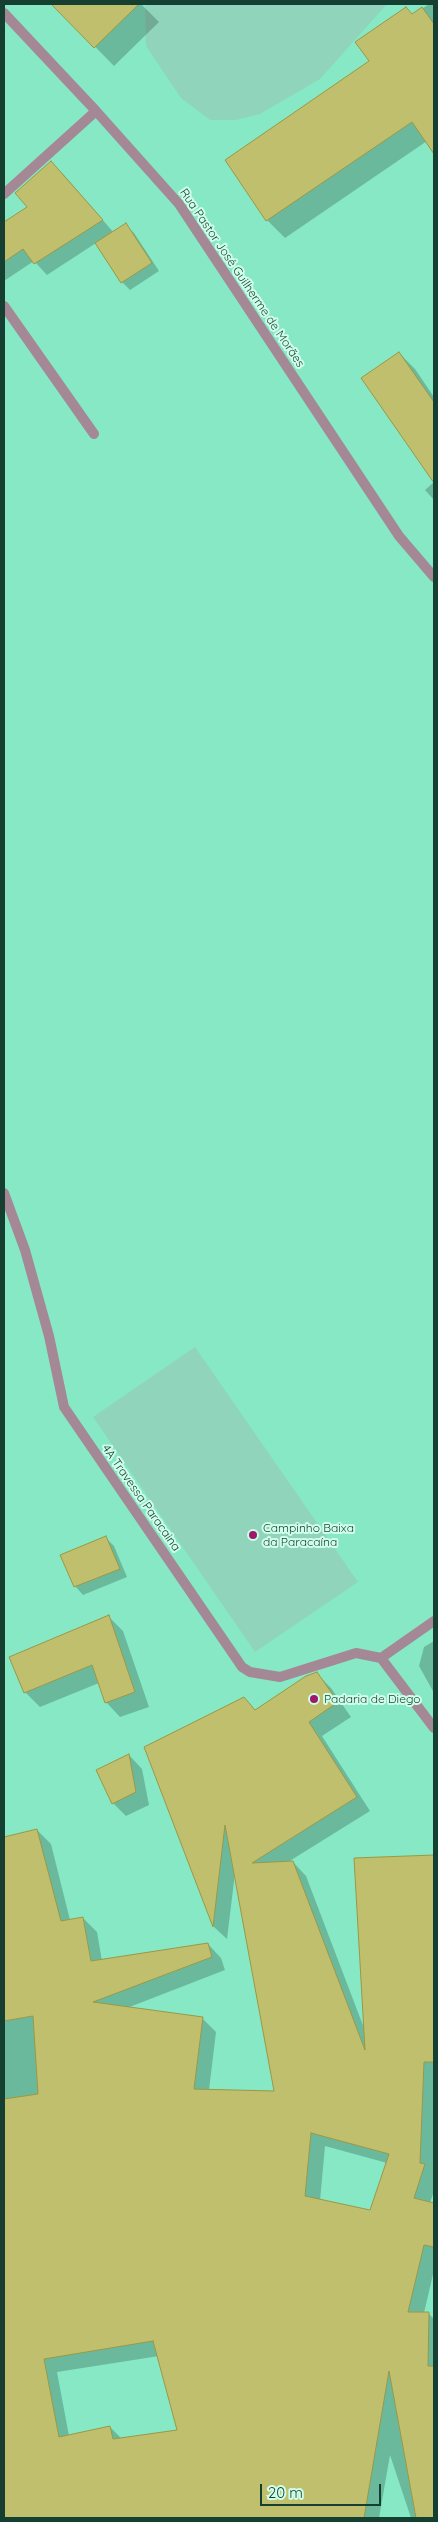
<!DOCTYPE html>
<html>
<head>
<meta charset="utf-8">
<style>
	body { margin:0 }
	#map { position:relative; width:438px; height:2522px; overflow:hidden; background:#86e8c4; font-family:Quicksand,sans-serif }
	canvas { display:block }
	.frame { position:absolute; inset:0; border:5px solid #153f31; pointer-events:none }
	.scale { position:absolute; left:260px; top:2484px; width:121px; height:22px; box-sizing:border-box; border:2px solid #153f31; border-top:0; padding-left:6px; font-size:15px; line-height:18px; white-space:nowrap; color:#153f31; -webkit-text-stroke:4px #d0feeb; paint-order:stroke }
</style>
</head>
<body>
<div id="map">
<canvas width="438" height="2522"></canvas>
<div class="frame"></div>
<div class="scale">20 m</div>
</div>
<script>
const context = document.querySelector('canvas').getContext('2d');
context.lineJoin = 'round';
function paint(path, color) { context.fillStyle = color; context.fill(path, 'evenodd'); }
const poly = rows => new Path2D(rows.map(r => 'M' + r).join(''));
function trace(path, color, width, dash) { context.strokeStyle = color; context.lineWidth = width; context.lineCap = dash ? 'butt' : 'round'; context.setLineDash(dash || []); context.stroke(path); }
function write(font, color, halo, rows, align = 'center') {
  context.font = font + ' Quicksand,sans-serif'; context.lineWidth = 4; context.setLineDash([]); context.textBaseline = 'middle'; context.strokeStyle = halo; context.fillStyle = color; for (const [text, x, y, turn = 0] of rows) {
    context.save(); context.translate(x, y); context.rotate((+turn || 0) * Math.PI / 180); context.textAlign = isNaN(turn) ? turn : align; if (halo) context.strokeText(text, 0, 0); context.fillText(text, 0, 0); context.restore();
  }
}
paint(poly([
	[145,4,387,4,320,79,260,114,236,120,210,120,181,98,146,46],
	[195,1347,358,1582,255,1652,93,1417]
]), '#90d5bb');
paint(poly([
	[53,4,141,4,159,22,114,66],
	[429,4,434,4,434,151,427,141,285,238,267,220,226,161,371,62,413,15],
	[63,174,114,233,125,225,134,233,159,271,130,290,122,282,96,243,47,275,34,261,4,281,4,224,29,207],
	[399,353,415,369,434,397,434,481,363,379],
	[434,482,434,500,425,490],
	[106,1538,114,1546,127,1577,83,1595,75,1586],
	[109,1617,123,1631,149,1707,120,1717,106,1702,99,1683,40,1707,25,1692],
	[434,1641,434,1693,419,1666,424,1647],
	[317,1674,331,1688,351,1717,322,1736,370,1811,288,1862,293,1862,306,1876,364,2028,356,1860,434,1856,434,2191,430,2203,434,2204,434,2270,424,2313,428,2313,434,2319,434,2518,411,2518,390,2455,379,2518,4,2518,4,1838,37,1830,51,1844,70,1920,83,1918,97,1932,102,1961,208,1944,221,1958,225,1970,127,2008,202,2018,216,2032,209,2090,275,2093,235,1873,227,1939,214,1927,145,1747,244,1698,256,1711],
	[325,2146,387,2163,371,2212,320,2201],
	[159,2356,178,2431,122,2439,110,2427,69,2436,57,2372],
	[129,1755,142,1769,149,1805,126,1816,113,1803]
]), '#0003');
const building = poly([
	[51,4,139,4,94,48,51,4],
	[406,7,412,14,422,7,434,24,434,154,412,122,266,221,225,160,369,61,355,42,406,7],
	[51,161,103,220,34,264,23,249,4,262,4,222,27,207,15,193,51,161],
	[126,223,152,263,121,283,95,243,126,223],
	[399,352,434,402,434,483,361,378,399,352],
	[106,1536,120,1569,74,1587,60,1555,106,1536],
	[109,1615,135,1692,105,1703,92,1665,24,1693,9,1657,109,1615],
	[317,1672,338,1702,309,1722,357,1797,252,1863,293,1861,365,2050,354,1858,434,1855,434,2062,424,2062,420,2163,425,2164,414,2198,434,2203,434,2247,424,2245,408,2312,429,2312,428,2366,434,2366,434,2518,416,2518,389,2371,364,2518,4,2518,4,2099,38,2094,33,2016,4,2021,4,1837,37,1829,61,1921,83,1917,91,1961,208,1943,212,1957,93,2002,203,2017,194,2089,274,2091,225,1825,213,1927,144,1747,244,1697,255,1710,306,1676,317,1672],
	[311,2133,389,2154,370,2210,305,2196,311,2133],
	[153,2341,177,2430,113,2439,110,2426,59,2437,44,2359,153,2341],
	[129,1754,136,1792,112,1804,96,1770,129,1754]
]);
paint(building, '#c0bf6d');
trace(building, '#999846', 1);
trace(poly([
	[4,13,96,111,179,204,399,536,434,577],
	[4,194,96,111],
	[4,306,94,434],
	[4,1193,25,1250,49,1336,64,1407,242,1667,250,1672,280,1677,356,1653,381,1658],
	[381,1658,434,1728],
	[381,1658,434,1621]
]), '#a48895', 10);
for (const [x, y, r, color] of [
	[253,1535,5,"#9c196b"],
	[314,1699,5,"#9c196b"]
]) { const dot = new Path2D(); dot.arc(x, y, r, 0, 2 * Math.PI); context.fillStyle = color; context.fill(dot); trace(dot, '#d0feeb', 2); }
write('12px', '#153f31', '#d0feeb', [
	["Rua Pastor José Guilherme de Morães",242,278,56],
	["4A Travessa Paracaina",141,1498,55]
]);
write('12px', '#153f31', '#d0feeb', [
	["Campinho Baixa",263,1528],
	["da Paracaína",263,1542],
	["Padaria de Diego",324,1699]
], 'left');
</script>
</body>
</html>
